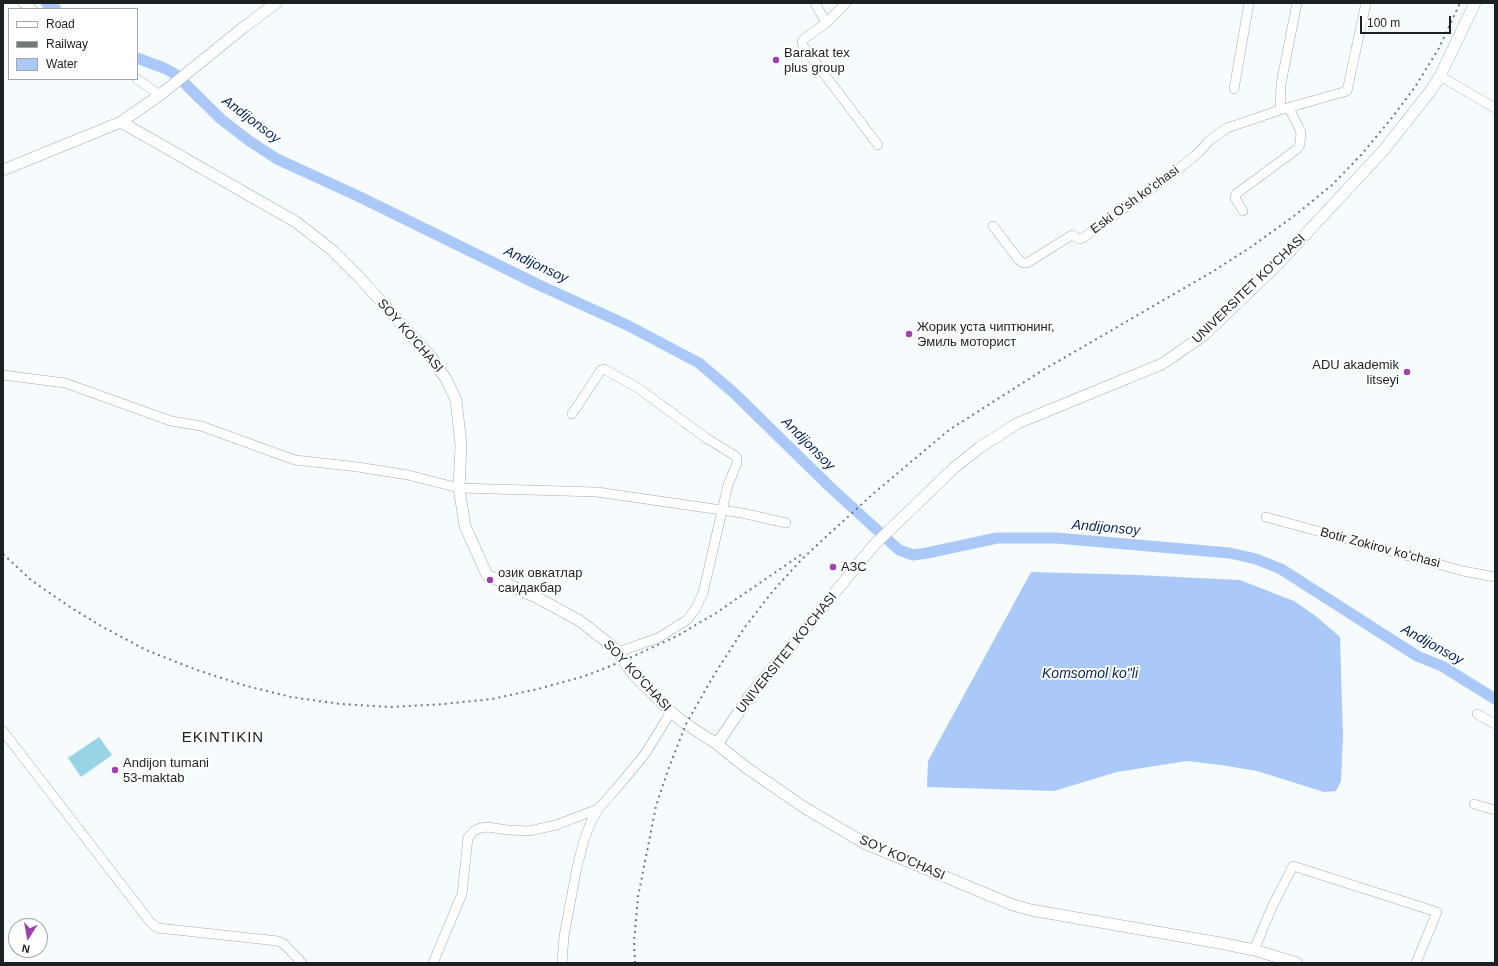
<!DOCTYPE html>
<html>
<head>
<meta charset="utf-8">
<style>
	body { margin:0 }
	#map { position:relative; width:1498px; height:966px; overflow:hidden; background:#f6fcfe; font-family:Arial,sans-serif }
	canvas { display:block }
	.frame { position:absolute; inset:0; border:4px solid #1b2022; pointer-events:none }
	.legend { position:absolute; left:8px; top:8px; width:130px; height:72px; box-sizing:border-box; background:#fff; border:1px solid #a4a6a7; margin:0; padding:5px 7px; list-style:none; font-size:12px; color:#1b2022 }
	.legend li { display:flex; align-items:center; gap:8px; height:20px }
	.legend b { width:20px; border:1px solid #a4a6a7 }
	.north { position:absolute; left:8px; top:918px; width:40px; height:40px; box-sizing:border-box; background:#fff; border:1px solid #a4a6a7; border-radius:50%; rotate:191deg; font-size:11px; font-weight:700; line-height:16px; text-align:center; color:#1b2022 }
	.north::after { content:''; display:block; margin:auto; width:14px; height:18px; background:#9c42ae; clip-path:polygon(50% 0,100% 100%,50% 72%,0 100%) }
	.scale { position:absolute; left:1360px; top:16px; width:91px; height:18px; box-sizing:border-box; border:2px solid #1b2022; border-top:0; padding-left:5px; font-size:12px; line-height:14px; white-space:nowrap; color:#1b2022; -webkit-text-stroke:3px #fff; paint-order:stroke }
</style>
</head>
<body>
<div id="map">
<canvas width="1498" height="966"></canvas>
<div class="frame"></div>
<ul class="legend">
<li><b style="height:5px;background:#fff"></b>Road</li>
<li><b style="height:5px;background:#73787a"></b>Railway</li>
<li><b style="height:11px;background:#abc9f8"></b>Water</li>
</ul>
<div class="north">N</div>
<div class="scale">100 m</div>
</div>
<script>
const context = document.querySelector('canvas').getContext('2d');
context.lineJoin = 'round';
function paint(path, color) { context.fillStyle = color; context.fill(path, 'evenodd'); }
const poly = rows => new Path2D(rows.map(r => 'M' + r).join(''));
function trace(path, color, width, dash) { context.strokeStyle = color; context.lineWidth = width; context.lineCap = dash ? 'butt' : 'round'; context.setLineDash(dash || []); context.stroke(path); }
function write(font, color, halo, rows, align = 'center') {
  context.font = font + ' Arial,sans-serif'; context.lineWidth = 4; context.setLineDash([]); context.textBaseline = 'middle'; context.strokeStyle = halo; context.fillStyle = color; for (const [text, x, y, turn = 0] of rows) {
    context.save(); context.translate(x, y); context.rotate((+turn || 0) * Math.PI / 180); context.textAlign = isNaN(turn) ? turn : align; if (halo) context.strokeText(text, 0, 0); context.fillText(text, 0, 0); context.restore();
  }
}
paint(poly([
	[99,737,112,755,81,777,68,758]
]), '#98d3e6');
paint(poly([
	[1031,572,1138,575,1240,580,1294,601,1317,617,1340,637,1343,736,1341,781,1336,791,1324,792,1257,771,1221,765,1187,761,1117,772,1054,791,927,787,928,761]
]), '#abc9f8');
trace(poly([
	[46,3,56,9],
	[137,58,164,68,175,74,221,119,248,140,277,159,360,197,539,285,627,325,699,363,734,393,829,486,899,550,913,555,927,553,997,538,1056,538,1230,553,1256,559,1281,569,1417,656,1442,666,1495,699]
]), '#abc9f8', 11);
const minor = poly([
	[23,3,32,9],
	[815,3,826,23],
	[846,3,826,23,804,39,802,42,803,46,878,145],
	[1440,76,1495,108],
	[137,79,160,95],
	[1234,89,1249,3],
	[1280,110,1281,84,1297,3],
	[1243,211,1235,198,1236,194,1297,149,1300,144,1301,132,1289,108],
	[993,226,1019,260,1023,263,1027,263,1072,235,1079,239,1083,238,1180,168,1198,153,1210,140,1227,128,1280,110,1347,91,1366,3],
	[3,375,65,383,171,421,201,426,295,460,358,467,408,475,459,488,597,492,742,513,786,523],
	[572,414,601,370,604,369,638,388,706,438,734,455,737,458,737,463,728,485,703,593,696,608,687,620,658,638,618,652],
	[1266,517,1463,571,1495,577],
	[1477,714,1495,724],
	[3,731,151,923,158,928,278,941,284,944,302,963],
	[1474,804,1495,810],
	[1254,950,1272,907,1293,866,1437,912,1416,963],
	[433,963,462,894,468,838,474,831,480,828,488,827,507,830,529,831,556,825,598,809,616,789,645,754,671,712],
	[562,963,564,936,577,867,584,840,591,822,598,809]
]);
const major = poly([
	[121,122,296,222,332,250,359,277,431,357,446,379,456,400,461,445,459,488,465,526,487,575,538,598,580,621,612,646,618,652,634,675,671,712,686,724,717,744,744,766,805,808,866,844,1013,905,1031,910,1220,943,1254,950,1297,963],
	[3,170,121,122,160,95,244,27,276,3],
	[717,744,749,697,874,545,954,468,979,448,1018,423,1162,364,1204,335,1276,266,1383,151,1432,89,1440,76,1475,3]
]);
trace(minor, '#9fadb1', 10);
trace(major, '#9fadb1', 12);
trace(minor, '#fff', 9);
trace(major, '#fff', 11);
trace(poly([
	[3,554,31,580,70,607,101,626,146,650,197,670,243,685,291,697,341,704,391,707,444,704,492,699,538,689,585,676,623,661,677,636,716,613,802,554],
	[635,963,634,942,638,897,656,806,668,770,686,724,714,675,745,627,773,591,802,559,828,535,874,493,949,430,1043,370,1212,272,1251,247,1294,216,1332,185,1361,155,1391,119,1415,87,1439,48,1460,3]
]), '#73787a', 2, [2, 4]);
for (const [x, y, r, color] of [
	[776,60,4,"#9c42ae"],
	[909,334,4,"#9c42ae"],
	[1407,372,4,"#9c42ae"],
	[833,567,4,"#9c42ae"],
	[490,580,4,"#9c42ae"],
	[115,770,4,"#9c42ae"]
]) { const dot = new Path2D(); dot.arc(x, y, r, 0, 2 * Math.PI); context.fillStyle = color; context.fill(dot); trace(dot, '#fff', 1.5); }
write('13px', '#1b2022', '#fff', [
	["Barakat tex",784,53],
	["plus group",784,68],
	["Жорик уста чиптюнинг,",917,327],
	["Эмиль моторист",917,342],
	["ADU akademik",1399,365,"right"],
	["litseyi",1399,380,"right"],
	["АЗС",841,567],
	["озик овкатлар",498,573],
	["саидакбар",498,588],
	["Andijon tumani",123,763],
	["53-maktab",123,778]
], 'left');
write('13px', '#1b2022', '#fff', [
	["Eski Oʻsh koʻchasi",1135,200,-36],
	["UNIVERSITET KО‘CHASI",1249,289,-44],
	["SOY KO'CHASI",410,336,49],
	["Botir Zokirov koʻchasi",1380,548,15],
	["UNIVERSITET KО‘CHASI",787,653,-51],
	["SOY KO'CHASI",637,676,47],
	["SOY KO'CHASI",902,858,24]
]);
write('italic 14px', '#03255b', '#fff', [
	["Andijonsoy",251,120,37],
	["Andijonsoy",536,265,25],
	["Andijonsoy",808,444,45],
	["Andijonsoy",1106,528,5],
	["Andijonsoy",1432,645,29],
	["Komsomol ko\"li",1090,674]
]);
context.letterSpacing = '1px';
write('15px', '#1b2022', '#fff', [
	["EKINTIKIN",223,738]
]);
context.letterSpacing = '0px';
</script>
</body>
</html>
